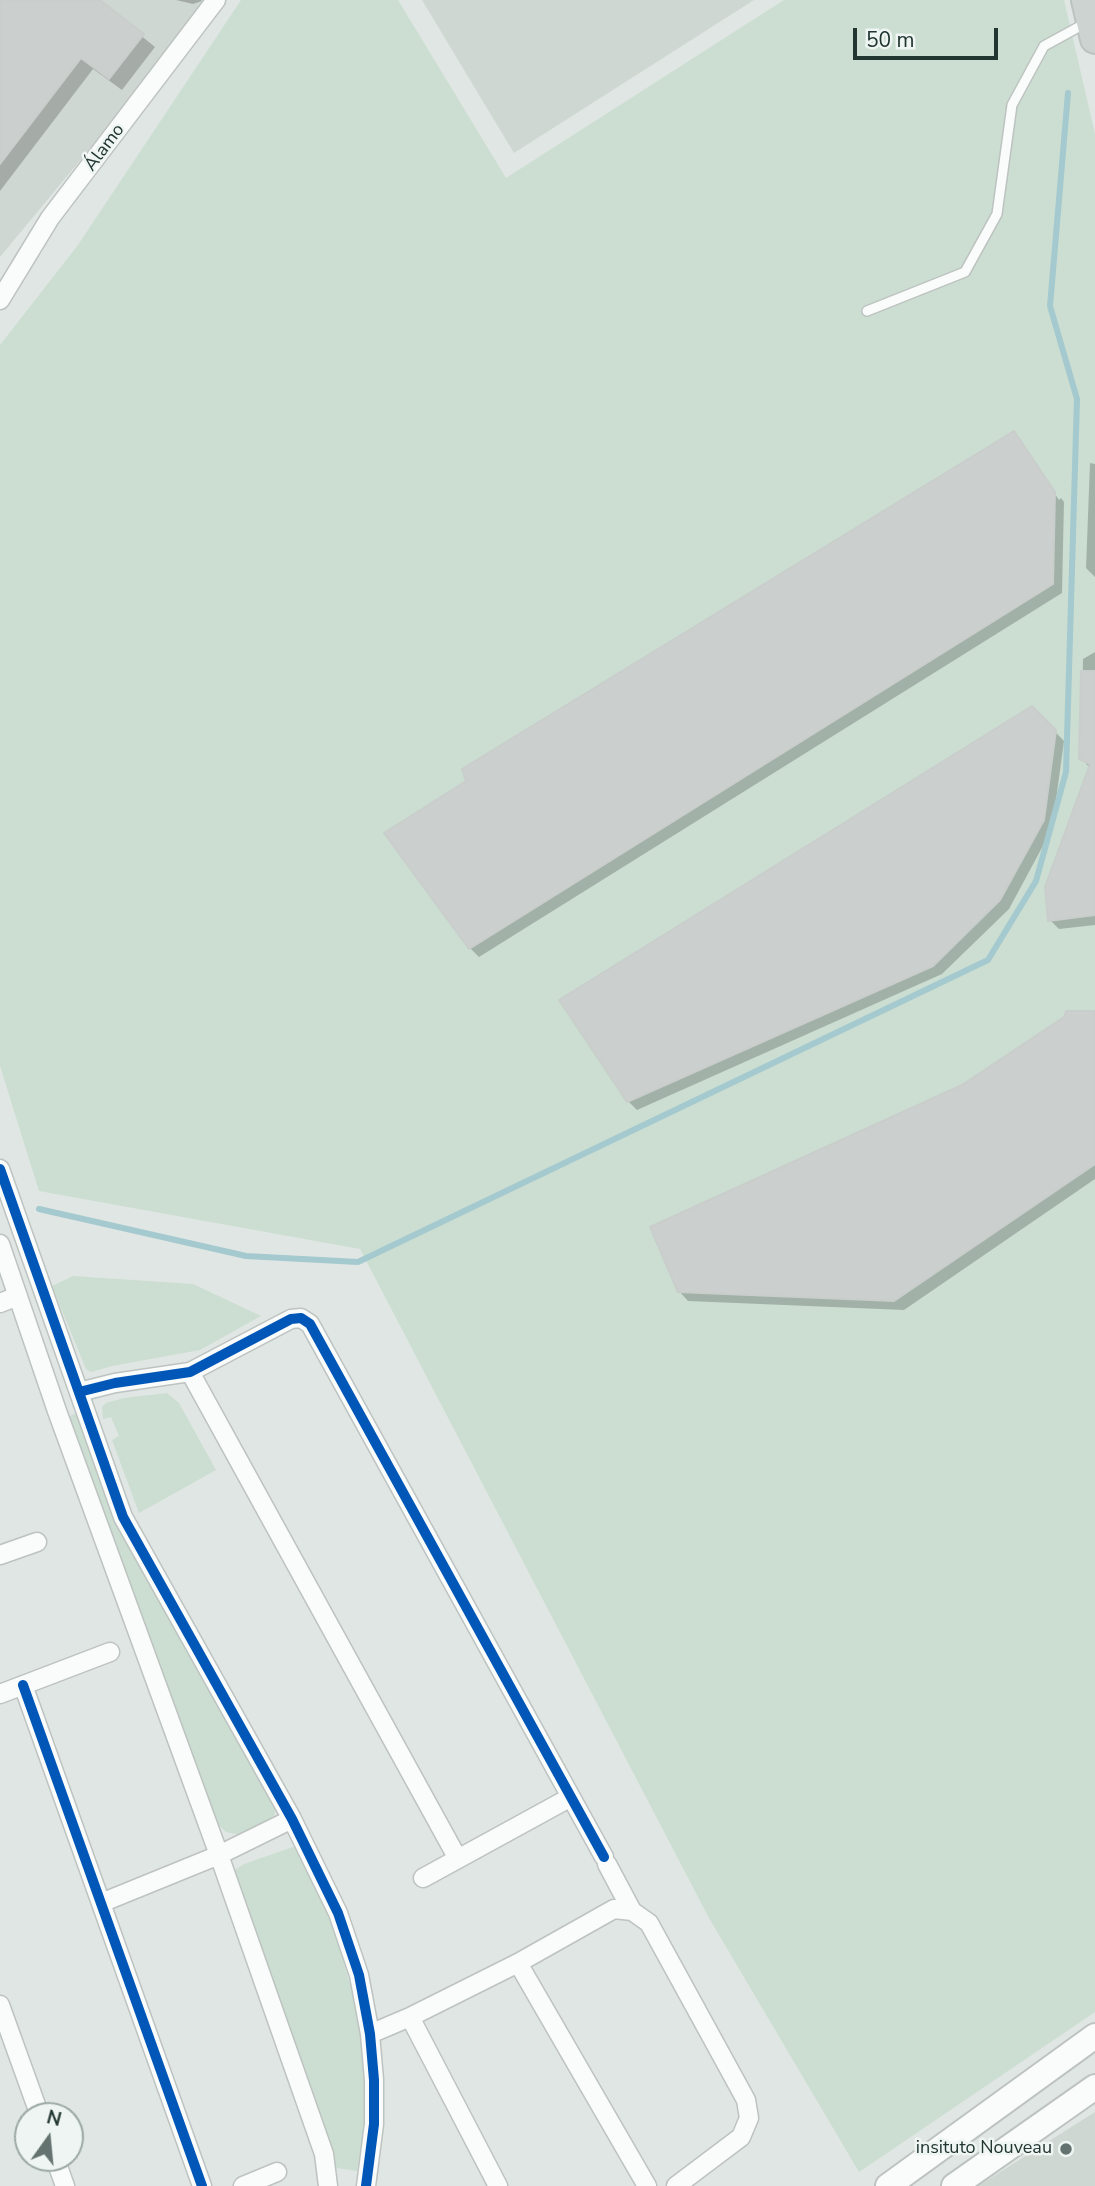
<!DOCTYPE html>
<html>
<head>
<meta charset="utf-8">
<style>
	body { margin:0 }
	#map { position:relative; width:1095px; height:2186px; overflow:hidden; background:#e0e6e3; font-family:"Nunito Sans",sans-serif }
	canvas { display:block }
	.north { position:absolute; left:14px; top:2102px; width:70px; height:70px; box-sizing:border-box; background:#eef5f2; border:2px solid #9ca8a5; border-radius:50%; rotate:15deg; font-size:19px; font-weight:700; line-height:28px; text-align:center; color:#213531 }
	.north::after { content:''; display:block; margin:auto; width:24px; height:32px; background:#64736f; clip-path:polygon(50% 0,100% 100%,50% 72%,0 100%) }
	.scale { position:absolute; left:853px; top:28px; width:145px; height:32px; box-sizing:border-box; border:4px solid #213531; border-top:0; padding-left:9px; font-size:21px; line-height:24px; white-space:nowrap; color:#213531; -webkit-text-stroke:5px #eef5f2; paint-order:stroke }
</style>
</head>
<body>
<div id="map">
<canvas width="1095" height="2186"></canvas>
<div class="north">N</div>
<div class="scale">50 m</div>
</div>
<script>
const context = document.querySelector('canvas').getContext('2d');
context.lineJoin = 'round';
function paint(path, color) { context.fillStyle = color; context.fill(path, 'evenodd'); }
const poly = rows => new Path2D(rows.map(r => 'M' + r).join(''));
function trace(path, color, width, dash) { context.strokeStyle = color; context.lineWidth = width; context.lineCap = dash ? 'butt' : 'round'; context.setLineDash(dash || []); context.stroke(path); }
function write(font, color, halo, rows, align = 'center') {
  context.font = font + ' "Nunito Sans",sans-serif'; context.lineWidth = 5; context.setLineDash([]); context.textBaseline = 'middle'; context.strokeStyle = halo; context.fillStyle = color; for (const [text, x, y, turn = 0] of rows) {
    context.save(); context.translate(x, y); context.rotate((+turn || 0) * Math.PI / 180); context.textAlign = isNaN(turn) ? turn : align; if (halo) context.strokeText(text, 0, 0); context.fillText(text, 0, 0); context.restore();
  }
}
paint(poly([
	[0,0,213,0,0,257],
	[422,0,754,0,514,153],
	[1095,2112,1095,2186,978,2186]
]), '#cfd7d3');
paint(poly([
	[241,0,398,0,506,178,784,0,1064,0,1095,134,1095,2012,859,2172,709,1918,360,1249,39,1191,0,1066,0,345,78,245],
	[73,1276,193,1284,261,1316,200,1350,112,1366,91,1372,86,1369,52,1286],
	[167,1393,179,1403,216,1470,139,1513,112,1440,119,1436,111,1417,103,1419,102,1407,106,1403,124,1398],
	[78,1412,158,1595,276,1808,275,1814,270,1819,240,1835,226,1832,216,1823,93,1483,66,1418],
	[293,1847,297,1849,308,1864,334,1928,357,2009,363,2048,365,2123,357,2171,336,2168,306,2077,234,1875,235,1870,244,1864]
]), '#cbded1');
paint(poly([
	[0,0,97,0,155,47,122,90,93,69,0,191],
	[176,0,201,0,202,1,193,4],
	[1013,433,1021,440,1018,440,1059,500,1061,498,1064,502,1062,593,479,957,470,948],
	[1090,463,1095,464,1095,577,1086,568],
	[1095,652,1095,925,1059,929,1050,920,1090,768,1081,758,1083,659],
	[1032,708,1064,741,1052,829,1009,909,942,974,637,1110,628,1101],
	[1095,1012,1095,1179,904,1310,688,1301,679,1291,963,1087,1065,1018]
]), '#0003');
trace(poly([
	[39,1209,246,1256,358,1262,988,960,1036,881,1066,772,1077,399,1050,306,1068,93]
]), '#a4c9cf', 6);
const building = poly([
	[0,0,100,0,144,34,109,79,81,58,0,164,0,0],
	[1014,431,1055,492,1053,584,469,949,384,833,466,781,462,769,1014,431],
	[1081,671,1095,671,1095,915,1048,921,1045,887,1090,764,1079,759,1081,671],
	[1032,706,1056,730,1044,820,1000,900,933,966,627,1102,559,1000,1032,706],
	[1066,1011,1095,1011,1095,1164,894,1301,678,1292,650,1227,962,1085,1064,1017,1066,1011]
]);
paint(building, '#cbcfce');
trace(building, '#c9cecc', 2);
const service = poly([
	[867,311,965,272,997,214,1012,105,1044,46,1086,23]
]);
const minor = poly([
	[0,300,50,218,216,0],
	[0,1169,123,1517,292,1819,338,1913,359,1975,370,2034,374,2080,374,2124,366,2186],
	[0,1244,57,1411,219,1855,324,2154,328,2186],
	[0,1303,18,1296],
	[190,1372,458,1859],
	[79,1392,115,1383,190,1372,291,1319,301,1318,310,1324,604,1857],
	[0,1555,37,1542],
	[23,1685,202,2186],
	[0,1694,110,1652],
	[607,1864,632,1911],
	[423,1878,571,1797],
	[101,1903,219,1855,292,1819],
	[518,1963,647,2186],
	[0,2005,40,2116],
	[410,2017,498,2186],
	[370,2034,410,2017,518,1963,614,1909,632,1911,649,1923,746,2100,749,2118,741,2137,676,2186],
	[55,2158,65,2186],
	[243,2186,277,2172]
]);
const secondary = poly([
	[888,2186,1095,2036],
	[954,2186,1095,2087]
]);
const primary = poly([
	[1086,0,1095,39]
]);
trace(service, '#bdc3c0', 12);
trace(minor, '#bdc3c0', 21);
trace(secondary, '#bdc3c1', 28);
trace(primary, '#bbc2c0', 32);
trace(service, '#fafbfb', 9);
trace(minor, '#fafbfb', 18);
trace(secondary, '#fafbfb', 24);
trace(primary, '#ccd3d1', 28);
trace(poly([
	[0,1169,123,1517,292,1819,338,1913,359,1975,370,2034,374,2080,374,2124,366,2186],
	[79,1392,115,1383,190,1372,291,1319,301,1318,310,1324,604,1857],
	[23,1685,202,2186]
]), '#0057b8', 10);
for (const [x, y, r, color] of [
	[1066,2149,7,"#64736f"]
]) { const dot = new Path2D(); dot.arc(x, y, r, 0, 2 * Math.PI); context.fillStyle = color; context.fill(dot); trace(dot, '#eef5f2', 2.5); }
write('18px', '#213531', '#eef5f2', [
	["Álamo",105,148,-53]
]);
write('18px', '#213531', '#eef5f2', [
	["insituto Nouveau",1052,2149]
], 'right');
</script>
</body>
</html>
